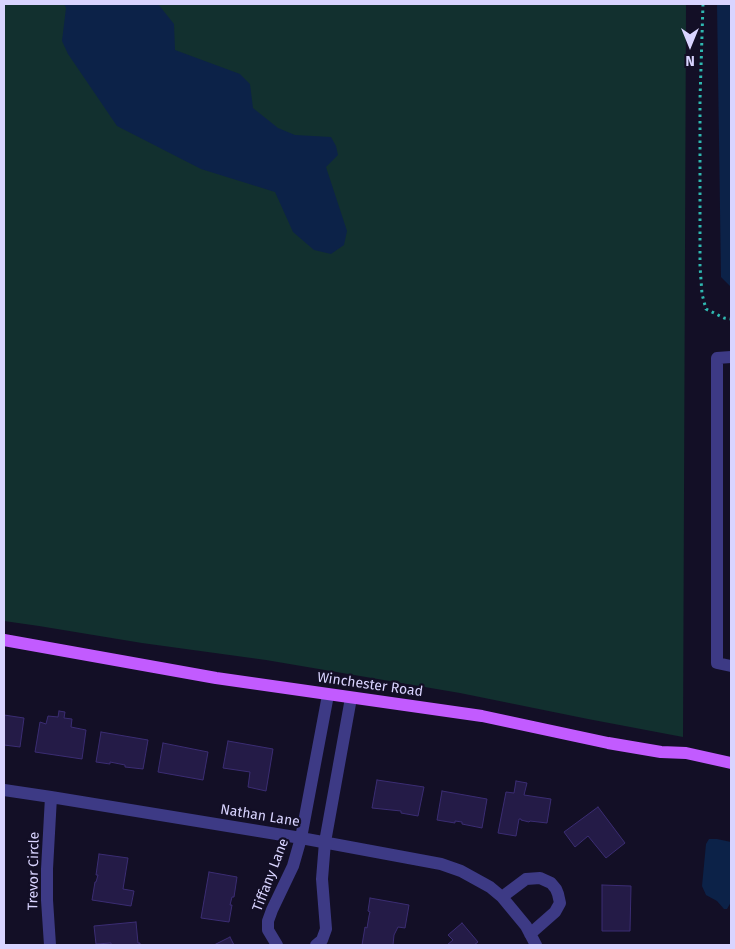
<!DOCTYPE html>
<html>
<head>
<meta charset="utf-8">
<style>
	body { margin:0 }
	#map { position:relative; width:735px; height:949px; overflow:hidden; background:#130f26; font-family:"Fira Sans",sans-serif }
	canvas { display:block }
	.frame { position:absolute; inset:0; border:5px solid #d9d4ff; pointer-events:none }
	.north { position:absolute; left:665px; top:20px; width:50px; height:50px; -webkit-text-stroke:4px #130f26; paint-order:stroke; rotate:180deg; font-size:14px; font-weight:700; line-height:20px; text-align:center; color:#d9d4ff }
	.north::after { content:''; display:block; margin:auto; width:18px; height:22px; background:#d9d4ff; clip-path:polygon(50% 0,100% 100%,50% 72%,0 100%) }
</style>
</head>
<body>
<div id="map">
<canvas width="735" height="949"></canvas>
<div class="frame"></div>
<div class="north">N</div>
</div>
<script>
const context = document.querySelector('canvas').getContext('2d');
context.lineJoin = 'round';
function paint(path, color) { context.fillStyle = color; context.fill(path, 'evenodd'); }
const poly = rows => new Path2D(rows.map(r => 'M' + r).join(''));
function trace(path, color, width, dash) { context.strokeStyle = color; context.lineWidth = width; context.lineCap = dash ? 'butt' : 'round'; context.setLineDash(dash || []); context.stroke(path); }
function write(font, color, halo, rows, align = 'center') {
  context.font = font + ' "Fira Sans",sans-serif'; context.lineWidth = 4.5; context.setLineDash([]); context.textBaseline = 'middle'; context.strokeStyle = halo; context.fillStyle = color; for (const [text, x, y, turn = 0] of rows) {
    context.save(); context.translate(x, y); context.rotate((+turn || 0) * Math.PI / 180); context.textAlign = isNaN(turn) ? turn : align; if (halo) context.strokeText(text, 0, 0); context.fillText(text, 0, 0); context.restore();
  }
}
paint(poly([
	[4,4,686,4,683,737,588,719,460,693,266,660,142,643,39,626,4,621]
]), '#12302f');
paint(poly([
	[64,4,158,4,174,24,175,50,240,74,250,84,253,108,278,128,295,135,331,137,336,146,338,155,326,167,347,231,344,245,331,254,314,250,293,232,275,192,201,169,117,126,68,54,62,41,66,8],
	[717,4,731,4,731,287,721,277],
	[709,839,717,839,731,842,731,902,727,909,724,909,717,901,706,895,702,886,706,844]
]), '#0c2248');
const building = poly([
	[59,711,65,712,64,718,72,719,71,727,86,730,82,759,35,752,40,722,46,724,48,716,58,717,59,711],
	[4,715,24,718,20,747,4,745,4,715],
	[101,732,148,740,143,769,125,767,125,765,110,762,110,764,96,762,101,732],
	[228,741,273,749,266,791,248,787,250,772,223,768,228,741],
	[163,743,208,752,203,780,158,772,163,743],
	[377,780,424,787,418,816,401,813,401,811,372,808,377,780],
	[516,781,527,783,524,795,551,799,547,823,530,821,529,822,521,820,521,819,519,819,516,836,498,833,506,792,514,793,516,781],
	[442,791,487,799,482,828,462,824,462,822,455,821,455,823,437,820,442,791],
	[598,807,625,843,606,858,588,836,575,847,564,832,598,807],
	[99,854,128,858,123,889,134,891,131,906,92,900,95,882,96,882,98,875,96,875,99,854],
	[209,872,237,877,234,897,232,897,230,905,232,905,229,922,201,918,209,872],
	[602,885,631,886,630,931,602,931,602,885],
	[370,898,409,905,405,928,398,927,394,935,393,945,362,945,365,927,367,928,369,916,370,912,368,911,370,898],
	[136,922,138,943,140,943,140,945,111,945,111,943,96,944,94,926,136,922],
	[462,923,478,942,474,945,447,945,453,940,448,935,462,923],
	[230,937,234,945,214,945,230,937]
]);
paint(building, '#241b47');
trace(building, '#3b2d73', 1);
trace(poly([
	[703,4,700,99,700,266,702,294,706,309,724,318,731,319]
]), '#2fb8b0', 3, [2.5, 4]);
trace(poly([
	[731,357,717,358,717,663,731,666],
	[4,790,51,797,301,838,441,864,461,871,490,887,502,897,526,926,536,945],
	[502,897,526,879,540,878,551,883,556,889,558,894,560,903,555,912,530,934],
	[50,945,47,900,47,869,51,797],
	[277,945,268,930,268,921,272,910,293,866,301,838,328,695],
	[316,945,322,940,326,929,322,879,325,842,351,698]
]), '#3d3a85', 12);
trace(poly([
	[4,640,216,678,482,716,608,743,661,752,686,753,731,763]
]), '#c25bff', 12);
write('14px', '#d9d4ff', '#130f26', [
	["Winchester Road",370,685,8],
	["Nathan Lane",260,816,9],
	["Trevor Circle",34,871,-89],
	["Tiffany Lane",271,875,-69]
]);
</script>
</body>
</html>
